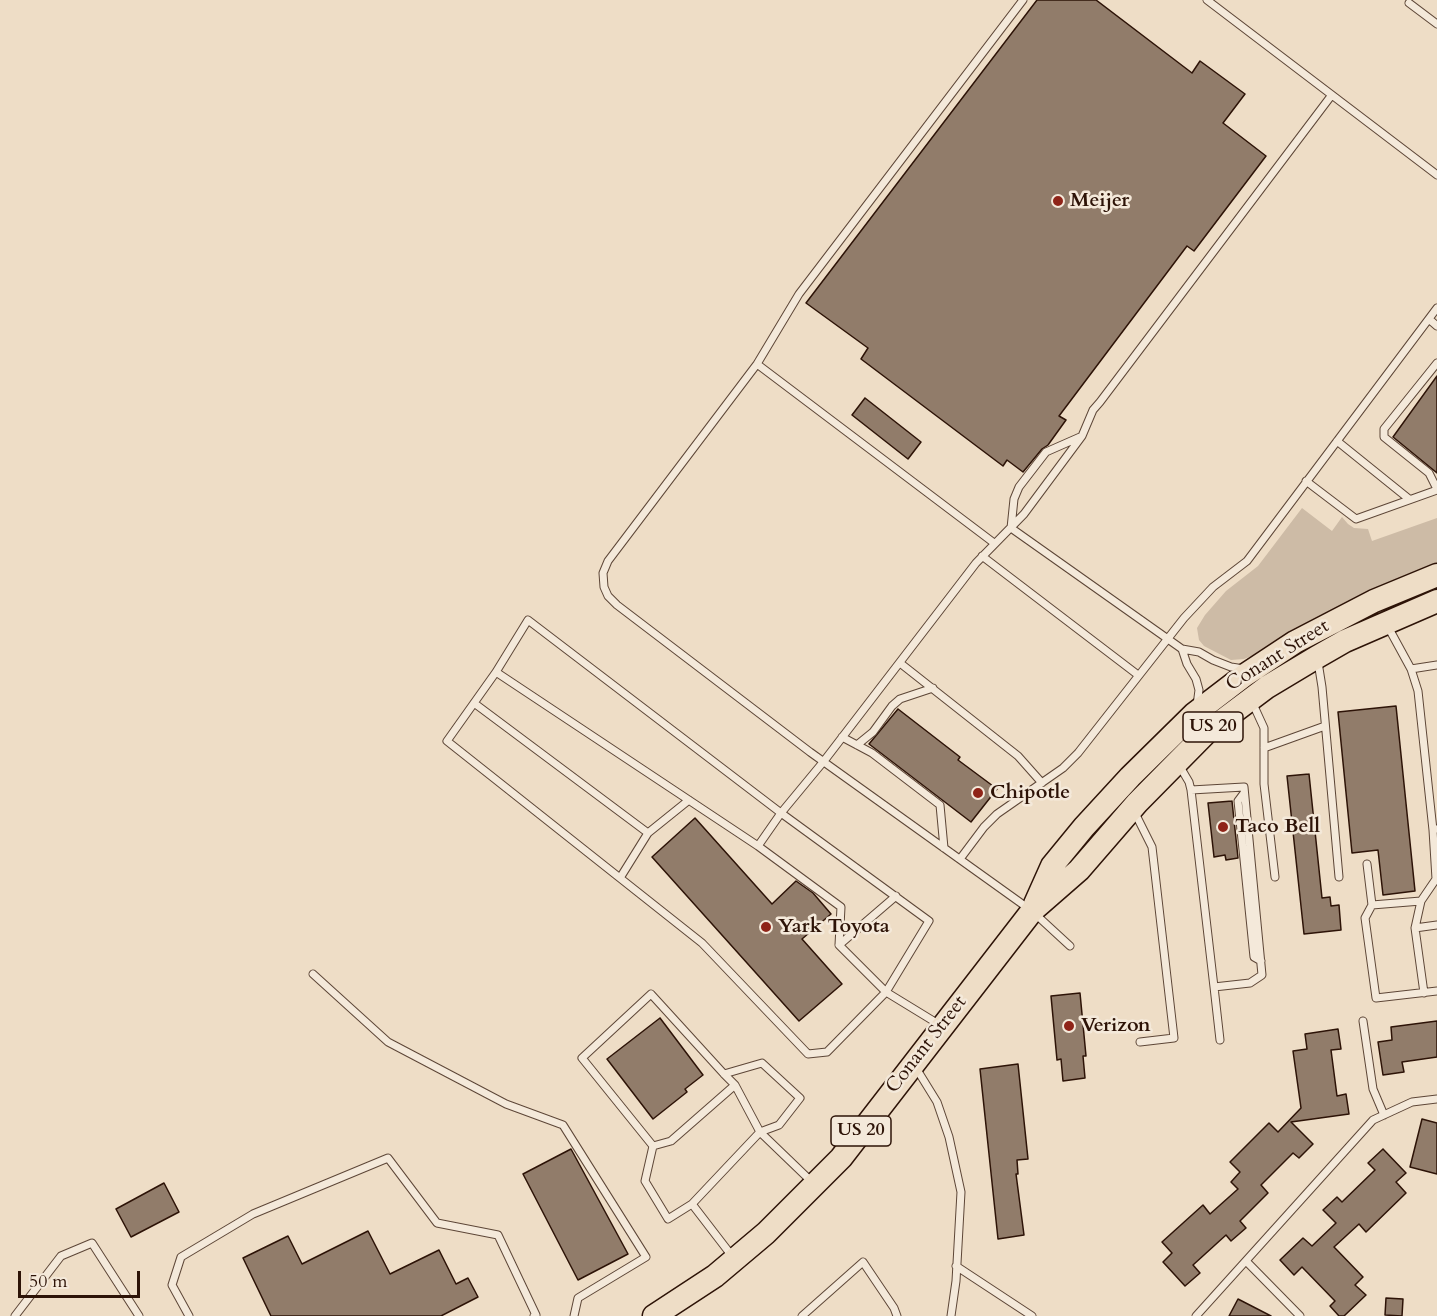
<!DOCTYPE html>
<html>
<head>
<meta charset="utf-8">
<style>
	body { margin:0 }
	#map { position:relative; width:1437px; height:1316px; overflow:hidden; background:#eeddc6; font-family:Cardo,serif }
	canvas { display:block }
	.scale { position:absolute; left:18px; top:1271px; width:122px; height:27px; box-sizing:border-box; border:3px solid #2d1307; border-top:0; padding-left:8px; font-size:18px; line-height:21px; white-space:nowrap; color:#2d1307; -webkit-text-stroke:4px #f4e9da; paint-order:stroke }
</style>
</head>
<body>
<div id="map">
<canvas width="1437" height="1316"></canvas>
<div class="scale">50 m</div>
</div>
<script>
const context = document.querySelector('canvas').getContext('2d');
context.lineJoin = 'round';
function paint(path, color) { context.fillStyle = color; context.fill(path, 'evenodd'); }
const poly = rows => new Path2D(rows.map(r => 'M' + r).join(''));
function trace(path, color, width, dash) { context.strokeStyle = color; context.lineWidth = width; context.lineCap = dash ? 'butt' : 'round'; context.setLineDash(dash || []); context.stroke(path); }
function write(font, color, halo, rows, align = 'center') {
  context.font = font + ' Cardo,serif'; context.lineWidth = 5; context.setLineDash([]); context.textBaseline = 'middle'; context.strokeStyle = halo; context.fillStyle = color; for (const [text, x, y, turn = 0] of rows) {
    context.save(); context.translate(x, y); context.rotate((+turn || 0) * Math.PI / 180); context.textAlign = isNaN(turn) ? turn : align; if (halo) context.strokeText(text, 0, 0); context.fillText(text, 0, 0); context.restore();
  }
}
paint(poly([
	[1302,508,1332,531,1342,517,1348,524,1354,528,1368,529,1372,541,1437,518,1437,565,1264,651,1244,659,1231,660,1204,646,1199,640,1197,628,1205,615,1226,591,1258,566]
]), '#cdbba6');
const building = poly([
	[1037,0,1096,0,1192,73,1200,61,1245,94,1223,123,1266,156,1194,251,1187,246,1059,416,1066,420,1048,445,1042,449,1023,472,1007,460,1003,466,861,359,868,348,806,303,1037,0],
	[1437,376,1437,473,1393,437,1437,376],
	[865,398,921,442,908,459,852,415,865,398],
	[1396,706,1415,891,1383,895,1378,850,1352,853,1338,712,1396,706],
	[898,709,960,757,958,760,997,789,971,822,869,744,898,709],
	[1309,774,1322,898,1330,897,1331,906,1339,905,1341,930,1304,934,1287,776,1309,774],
	[1232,801,1238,858,1226,860,1225,855,1214,857,1208,803,1232,801],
	[695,818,772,904,796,881,813,893,831,914,802,939,842,984,799,1021,652,857,695,818],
	[1080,993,1086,1056,1083,1056,1085,1078,1063,1081,1061,1059,1057,1060,1051,996,1080,993],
	[660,1018,703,1075,685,1089,687,1092,653,1119,607,1059,660,1018],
	[1437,1021,1437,1057,1402,1062,1404,1072,1383,1075,1378,1042,1392,1040,1391,1027,1437,1021],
	[1338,1029,1341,1049,1331,1050,1337,1096,1346,1094,1349,1114,1291,1122,1313,1144,1299,1158,1293,1153,1261,1185,1268,1193,1240,1221,1246,1228,1231,1241,1226,1235,1193,1265,1200,1273,1185,1286,1163,1262,1172,1253,1162,1242,1203,1205,1210,1214,1238,1189,1231,1182,1240,1172,1230,1162,1269,1123,1278,1132,1301,1108,1293,1051,1307,1049,1305,1034,1338,1029],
	[1018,1064,1028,1159,1017,1160,1018,1174,1016,1174,1024,1235,998,1239,980,1069,1018,1064],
	[1422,1119,1437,1123,1437,1174,1410,1167,1422,1119],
	[571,1149,628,1254,578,1280,523,1174,571,1149],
	[1383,1149,1406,1173,1396,1182,1406,1193,1366,1232,1359,1224,1334,1247,1363,1277,1355,1285,1366,1295,1344,1316,1339,1316,1330,1306,1335,1301,1302,1267,1294,1275,1280,1260,1303,1238,1312,1246,1336,1223,1323,1210,1337,1197,1342,1202,1375,1170,1368,1163,1383,1149],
	[164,1183,179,1212,131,1237,116,1209,164,1183],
	[368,1231,390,1274,439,1250,456,1284,468,1278,478,1297,441,1316,271,1316,243,1258,288,1236,302,1264,368,1231],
	[1386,1298,1403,1299,1402,1316,1385,1315,1386,1298],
	[1238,1299,1271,1316,1229,1316,1238,1299]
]);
paint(building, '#917c6a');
trace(building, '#2d1307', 1.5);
const lane = poly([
	[1023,0,799,294,757,364,608,561,603,573,604,587,608,596,617,605,810,752,1032,911,1070,946],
	[1207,0,1437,175],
	[1409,3,1437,24],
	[1429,319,1437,326],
	[1437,363,1384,429,1384,437,1429,473,1437,489],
	[757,364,994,543],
	[1080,437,1046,452,1019,487,1014,499,1011,528,1182,649,1199,652,1213,660,1231,667,1244,669],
	[1337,441,1409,499],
	[1306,481,1356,519,1437,490],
	[982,556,1138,675],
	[1387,625,1411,669,1418,691,1433,830,1437,829],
	[1182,649,1187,664,1196,679,1199,690,1197,705],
	[1318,662,1322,687,1339,877],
	[900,663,1018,756,1042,783],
	[1411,669,1437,665],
	[496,672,758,846,841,907,839,945,886,992,940,1025],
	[474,703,648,833,689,800],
	[1253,704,1264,728,1264,784,1275,877],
	[842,737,872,753,940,805,944,848],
	[857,745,873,732,892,706,900,699,933,688],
	[1264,748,1325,726],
	[1179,765,1189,782,1191,790,1214,987,1250,983,1262,975,1244,787,1191,790],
	[1244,793,1238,801,1254,957,1261,961],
	[1135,813,1152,847,1174,1038,1140,1042],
	[758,846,781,813,929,921,886,992,827,1052,808,1054,702,943,447,741,496,672,528,620,781,813,824,761,976,563,1024,514,1082,436,1093,410,1100,402,1331,96],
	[960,859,984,827,997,814,1063,768,1078,753,1184,618,1213,587,1247,561,1437,308],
	[1367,864,1372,905,1421,901],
	[620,878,648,833],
	[1372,905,1365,918,1376,998,1437,991],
	[1415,928,1437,925],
	[839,945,896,896],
	[313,974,388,1042,506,1104,563,1125,646,1257,578,1298,574,1316],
	[1214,987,1220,1040],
	[1424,993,1415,928,1421,901,1436,879,1433,830],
	[1363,1021,1373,1089,1384,1115],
	[916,1068,937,1102,949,1137,961,1192,956,1281,951,1316],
	[653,1146,671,1141,735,1085],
	[692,1204,668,1219,645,1181,653,1146,582,1058,651,994,724,1074,735,1085,760,1132,779,1125,800,1098,762,1063,724,1074],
	[732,1256,692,1204,760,1132,813,1183],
	[1246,1261,1300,1316],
	[956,1266,1032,1316],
	[15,1316,61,1256,92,1243,139,1316],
	[189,1316,172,1285,181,1257,253,1214,388,1158,437,1223,498,1235,536,1315,534,1316],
	[802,1316,863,1262,894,1308,897,1316],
	[1196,1316,1373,1120,1412,1102,1437,1099]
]);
const primary = poly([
	[1035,904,1052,866,1084,827,1130,777,1194,714,1245,675,1295,642,1374,601,1437,575],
	[654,1316,715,1276,766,1233,841,1158,1032,911,1079,870,1137,803,1207,732,1267,687,1317,657,1345,641,1437,601]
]);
trace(lane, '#5d4637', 9);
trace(primary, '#2d1307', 25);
trace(lane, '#f4e9da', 7);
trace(primary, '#eeddc6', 22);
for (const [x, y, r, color] of [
	[1058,201,6,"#8f2418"],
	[978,793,6,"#8f2418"],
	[1223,827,6,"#8f2418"],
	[766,927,6,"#8f2418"],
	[1069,1026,6,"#8f2418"]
]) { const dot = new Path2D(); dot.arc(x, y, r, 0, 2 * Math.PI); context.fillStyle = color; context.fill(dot); trace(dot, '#f4e9da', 2); }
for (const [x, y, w] of [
	[1213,727,60],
	[861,1131,60]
]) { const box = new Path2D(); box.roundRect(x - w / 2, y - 15, w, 30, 4.5); context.fillStyle = '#f4e9da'; context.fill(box); trace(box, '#2d1307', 1.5); }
write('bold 18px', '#2d1307', null, [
	["US 20",1213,727],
	["US 20",861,1131]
]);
write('bold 20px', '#2d1307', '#f4e9da', [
	["Meijer",1070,201],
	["Chipotle",990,793],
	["Taco Bell",1235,827],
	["Yark Toyota",778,927],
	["Verizon",1081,1026]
], 'left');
write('20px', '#2d1307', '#f4e9da', [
	["Conant Street",1278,656,-32],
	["Conant Street",927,1045,-52]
]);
</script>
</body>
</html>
